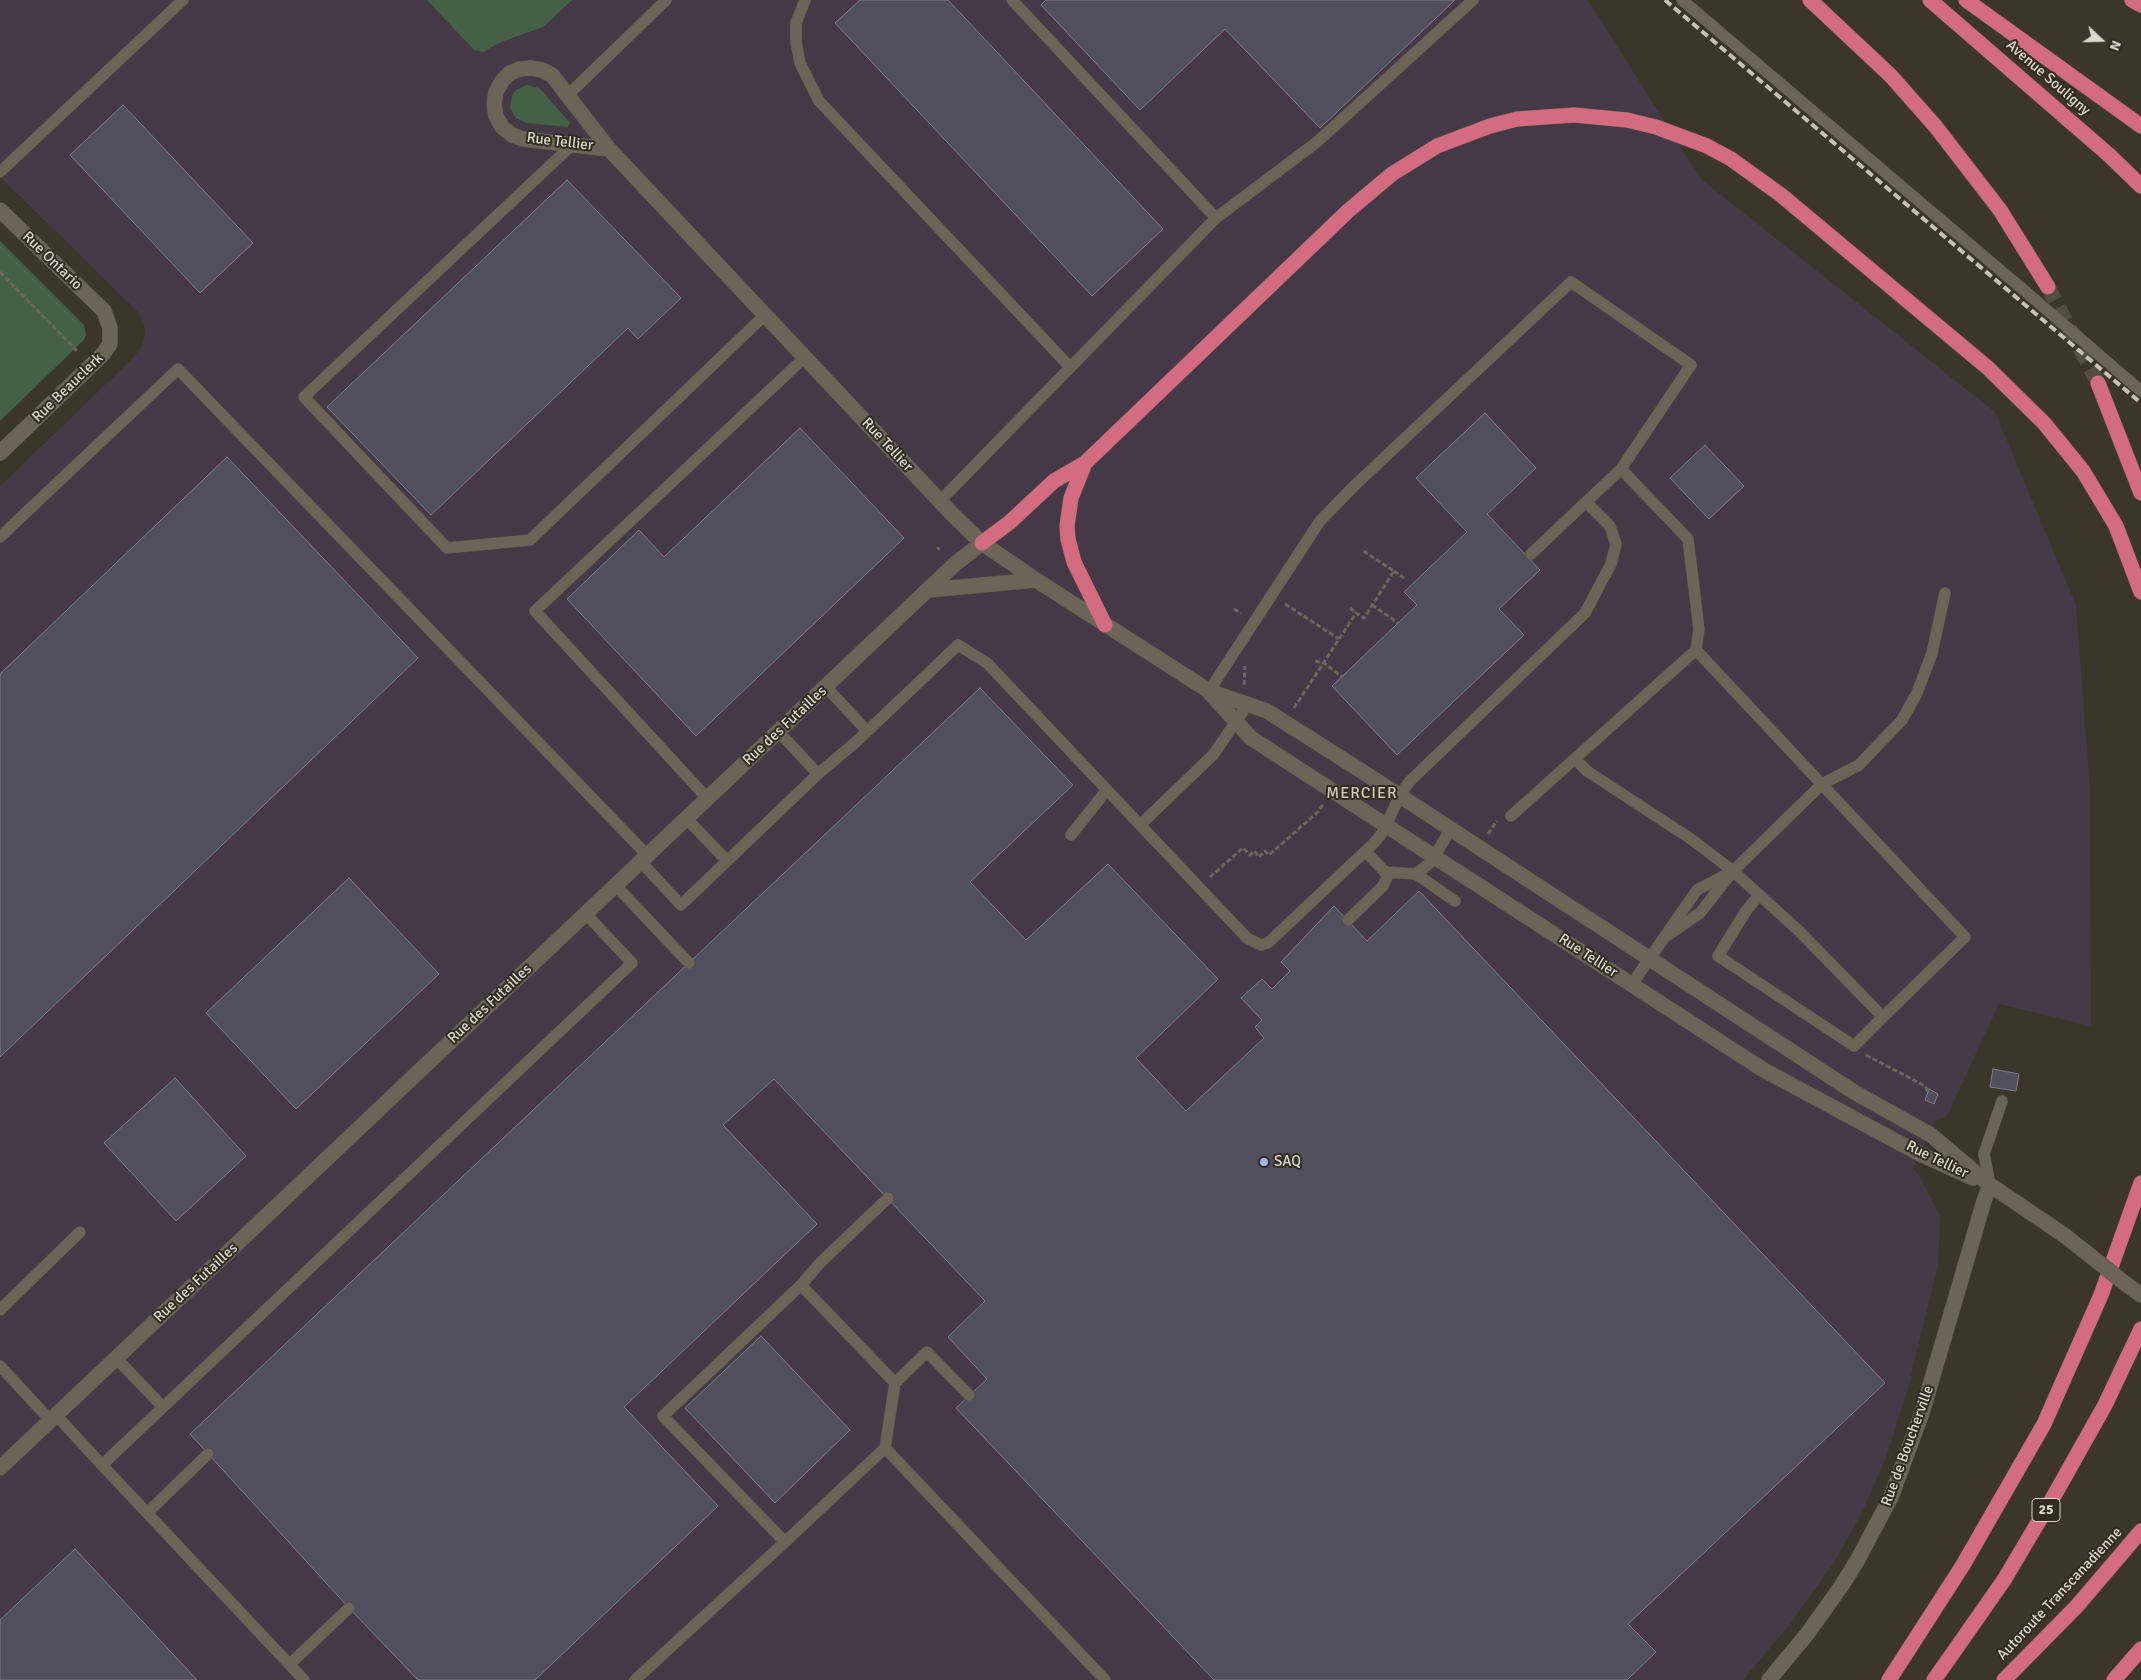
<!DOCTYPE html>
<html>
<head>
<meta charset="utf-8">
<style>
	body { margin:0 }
	#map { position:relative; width:2141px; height:1680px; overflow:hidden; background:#3c3529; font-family:Signika,sans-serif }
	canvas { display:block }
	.north { position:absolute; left:2076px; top:15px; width:50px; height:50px; -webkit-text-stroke:4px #322b1f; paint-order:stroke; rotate:111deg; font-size:14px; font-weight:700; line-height:20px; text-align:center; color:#dcd7d0 }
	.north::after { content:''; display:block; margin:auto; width:18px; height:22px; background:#dcd7d0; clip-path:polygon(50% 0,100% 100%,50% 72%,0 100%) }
</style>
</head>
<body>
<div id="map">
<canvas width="2141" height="1680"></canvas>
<div class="north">N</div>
</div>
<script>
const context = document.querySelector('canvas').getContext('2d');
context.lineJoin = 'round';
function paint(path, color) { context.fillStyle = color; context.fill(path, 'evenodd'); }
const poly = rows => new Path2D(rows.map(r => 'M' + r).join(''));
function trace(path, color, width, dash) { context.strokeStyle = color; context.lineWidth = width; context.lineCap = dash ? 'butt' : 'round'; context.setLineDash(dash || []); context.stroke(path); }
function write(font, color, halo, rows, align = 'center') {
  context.font = font + ' Signika,sans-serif'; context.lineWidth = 4; context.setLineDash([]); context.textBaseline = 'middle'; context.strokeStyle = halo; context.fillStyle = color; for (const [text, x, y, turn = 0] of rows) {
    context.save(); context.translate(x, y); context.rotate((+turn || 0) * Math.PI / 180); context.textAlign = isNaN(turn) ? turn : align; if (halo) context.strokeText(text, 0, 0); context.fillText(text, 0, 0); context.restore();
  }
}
paint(poly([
	[0,0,1588,0,1701,179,1995,412,2076,605,2090,790,2091,1026,1999,1004,1947,1116,1935,1121,1913,1169,1919,1175,1940,1216,1938,1265,1908,1388,1887,1455,1861,1515,1833,1564,1791,1623,1743,1680,0,1680,0,486,134,357,142,346,145,334,144,324,138,312,0,177]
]), '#463947');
paint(poly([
	[427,0,572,0,543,27,501,42,483,52,474,50],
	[527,85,539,88,544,93,570,123,568,127,527,123,516,118,510,108,512,95,516,90],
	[0,241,84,325,86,335,84,340,0,421]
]), '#446145');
const building = poly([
	[860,0,948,0,1163,229,1092,296,835,23,860,0],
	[1046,0,1455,0,1320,128,1225,29,1140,110,1041,5,1046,0],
	[123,105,253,243,200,293,70,155,123,105],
	[567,180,681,298,638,339,628,328,431,515,327,407,567,180],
	[1485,413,1536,468,1487,514,1540,570,1499,609,1524,635,1397,755,1332,686,1417,605,1404,592,1467,532,1416,478,1485,413],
	[800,428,904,538,696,736,567,599,639,530,664,557,800,428],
	[1705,445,1744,486,1709,519,1670,478,1705,445],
	[227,457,418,658,0,1057,0,674,227,457],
	[980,688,1073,785,970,882,1026,940,1108,864,1218,979,1136,1058,1186,1111,1264,1038,1255,1027,1262,1020,1241,998,1262,979,1272,989,1290,971,1281,962,1334,906,1367,941,1419,891,1885,1383,1628,1624,1656,1652,1627,1680,1214,1680,956,1408,987,1379,948,1337,985,1301,774,1079,723,1125,817,1224,624,1407,718,1506,535,1680,418,1680,349,1608,190,1434,980,688],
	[349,878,439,974,296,1109,206,1013,349,878],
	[1993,1069,2019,1074,2016,1091,1990,1087,1993,1069],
	[175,1078,246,1156,176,1221,104,1143,175,1078],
	[1929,1089,1938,1094,1934,1104,1925,1100,1929,1089],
	[761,1336,850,1430,775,1503,685,1408,761,1336],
	[75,1549,197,1680,0,1680,0,1620,75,1549]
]);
paint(building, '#514f5d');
trace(building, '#7f7d8c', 1);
trace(poly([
	[2048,287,2098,383]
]), '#544d42', 15, [15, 8]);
const lane = poly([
	[805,0,796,23,796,42,800,63,819,101,1070,367],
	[1012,0,1216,218,1317,142,1473,0],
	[1682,0,2026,292],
	[568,95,666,0],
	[573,144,304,397,447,548,530,540,765,315],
	[0,172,183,0],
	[2112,366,2141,391],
	[1621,469,1688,539,1699,629,1696,650],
	[940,501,1216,218],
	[0,537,178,369,648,856],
	[826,687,867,731],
	[1209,691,1320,521,1353,487,1571,282,1691,365,1621,469,1531,554],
	[818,774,857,741,958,645,987,663,1247,938,1261,945,1268,943,1373,844,1383,832,1400,795,1410,781,1585,613,1611,564,1616,544,1610,526,1587,503],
	[708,799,535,611,805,357],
	[1511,816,1696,650,1965,937,1883,1017,1799,931,1733,871,1691,839,1587,771,1575,759],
	[687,819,727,861],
	[1140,825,1213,755,1248,704],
	[1071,835,1106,791],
	[1366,852,1385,872,1416,874,1430,863,1451,829],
	[641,862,681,905,818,774,779,732],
	[1416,874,1455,901],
	[616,886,689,963],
	[1759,895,1746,911,1718,956,1854,1046,1883,1017],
	[1348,920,1383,886,1389,873],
	[1665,937,1700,913,1733,871,1822,784,1859,765,1902,720,1917,693,1932,653,1945,593],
	[1632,984,1697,890,1729,873],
	[1990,1185,1984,1154,2002,1101],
	[801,1285,820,1263,888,1198],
	[0,1310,80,1232],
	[116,1358,163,1407],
	[0,1366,50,1420],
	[895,1383,927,1352,969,1395],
	[56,1415,102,1465,632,963,586,914],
	[885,1448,1105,1680],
	[102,1465,304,1680],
	[147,1513,208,1454],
	[290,1664,349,1608],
	[635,1680,785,1542,885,1448,895,1383,801,1285,663,1416,785,1542]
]);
const street = poly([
	[531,68,542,70,552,75,609,149,523,139,512,135,502,127,496,116,494,104,496,92,502,81,510,73,520,69,531,68],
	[609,149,952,514,982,543],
	[0,210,104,311,110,328,110,344,103,354,0,453]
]);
const secondary = poly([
	[929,590,1036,580],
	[1210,693,1251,738,1762,1069,1920,1154,1973,1178],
	[2126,1284,2141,1295],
	[0,1468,955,564,982,543,1036,580,1209,691,1267,711,1374,779,1854,1092,1931,1135,1990,1185,2064,1235],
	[1769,1680,1808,1633,1842,1585,1857,1561,1891,1497,1922,1413,1984,1201,1990,1185]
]);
const highway = poly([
	[1810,0,1891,76,1936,127,2000,210,2048,287],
	[1930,0,2109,155,2141,186],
	[1966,0,2141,126],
	[2132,0,2141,5],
	[2098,383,2141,493],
	[1085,463,1071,498,1067,526,1068,539,1074,562,1105,625],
	[982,543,1010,522,1054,481,1085,463,1348,211,1392,174,1437,146,1490,126,1517,119,1574,115,1627,120,1656,127,1707,146,1731,159,1781,195,1988,368,2044,423,2083,471,2116,526,2141,592],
	[1889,1680,1963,1565,2044,1424,2101,1295,2141,1183],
	[1934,1680,2004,1580,2055,1494,2105,1405,2141,1329],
	[2004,1680,2077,1606,2141,1531],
	[2114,1680,2141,1649]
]);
trace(lane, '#575146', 12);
trace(street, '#575146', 16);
trace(secondary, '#575146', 16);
trace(highway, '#575146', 16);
trace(poly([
	[0,272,77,351],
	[937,548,940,549],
	[1394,571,1404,578],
	[1285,604,1339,639],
	[1372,605,1398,623],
	[1350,608,1356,613],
	[1234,609,1241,613],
	[1315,661,1324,663,1342,677],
	[1244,685,1245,666],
	[1294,708,1356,613,1364,618,1394,571,1362,550],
	[1488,834,1497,821],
	[1210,877,1243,848,1250,855,1254,851,1259,857,1265,851,1269,855,1319,811,1323,804],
	[1866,1055,1925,1086,1928,1092]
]), '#6d665c', 3, [5, 2.5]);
trace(lane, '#6c6557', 11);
trace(street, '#6c6557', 15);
trace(secondary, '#6c6557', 15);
trace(highway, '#d36c81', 15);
trace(poly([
	[1665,0,2141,403]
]), '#c5c0b8', 4, [8, 4]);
const laneBridge = poly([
	[2026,292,2112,366]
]);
const secondaryBridge = poly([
	[2064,1235,2126,1284]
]);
trace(laneBridge, '#575146', 12, []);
trace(secondaryBridge, '#575146', 16, []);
trace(laneBridge, '#6c6557', 11);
trace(secondaryBridge, '#6c6557', 15);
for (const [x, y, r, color] of [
	[1264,1162,5,"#a1b3fd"]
]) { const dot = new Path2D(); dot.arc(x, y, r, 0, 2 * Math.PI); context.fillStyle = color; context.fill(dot); trace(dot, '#322b1f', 2); }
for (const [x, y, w] of [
	[2046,1510,28]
]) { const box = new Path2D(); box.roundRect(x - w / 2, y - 11.5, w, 23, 4); context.fillStyle = '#322b1f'; context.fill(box); trace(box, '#dcd7d0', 1); }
write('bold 14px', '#dcd7d0', null, [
	["25",2046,1510]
]);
write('15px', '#dcd7d0', '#322b1f', [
	["Avenue Souligny",2048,78,41],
	["Rue Tellier",560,142,7],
	["Rue Ontario",52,261,44],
	["Rue Beauclerk",68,388,-44],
	["Rue Tellier",887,445,47],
	["Rue des Futailles",785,726,-43],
	["Rue Tellier",1588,956,33],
	["Rue des Futailles",490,1004,-43],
	["Rue Tellier",1937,1160,26],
	["Rue des Futailles",196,1283,-43],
	["Rue de Boucherville",1908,1446,-70],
	["Autoroute Transcanadienne",2060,1594,-47]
]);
write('15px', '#dcd7d0', '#322b1f', [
	["SAQ",1274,1162]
], 'left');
context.letterSpacing = '1px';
write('16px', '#d2caba', '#322b1f', [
	["MERCIER",1362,794]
]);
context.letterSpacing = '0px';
</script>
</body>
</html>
